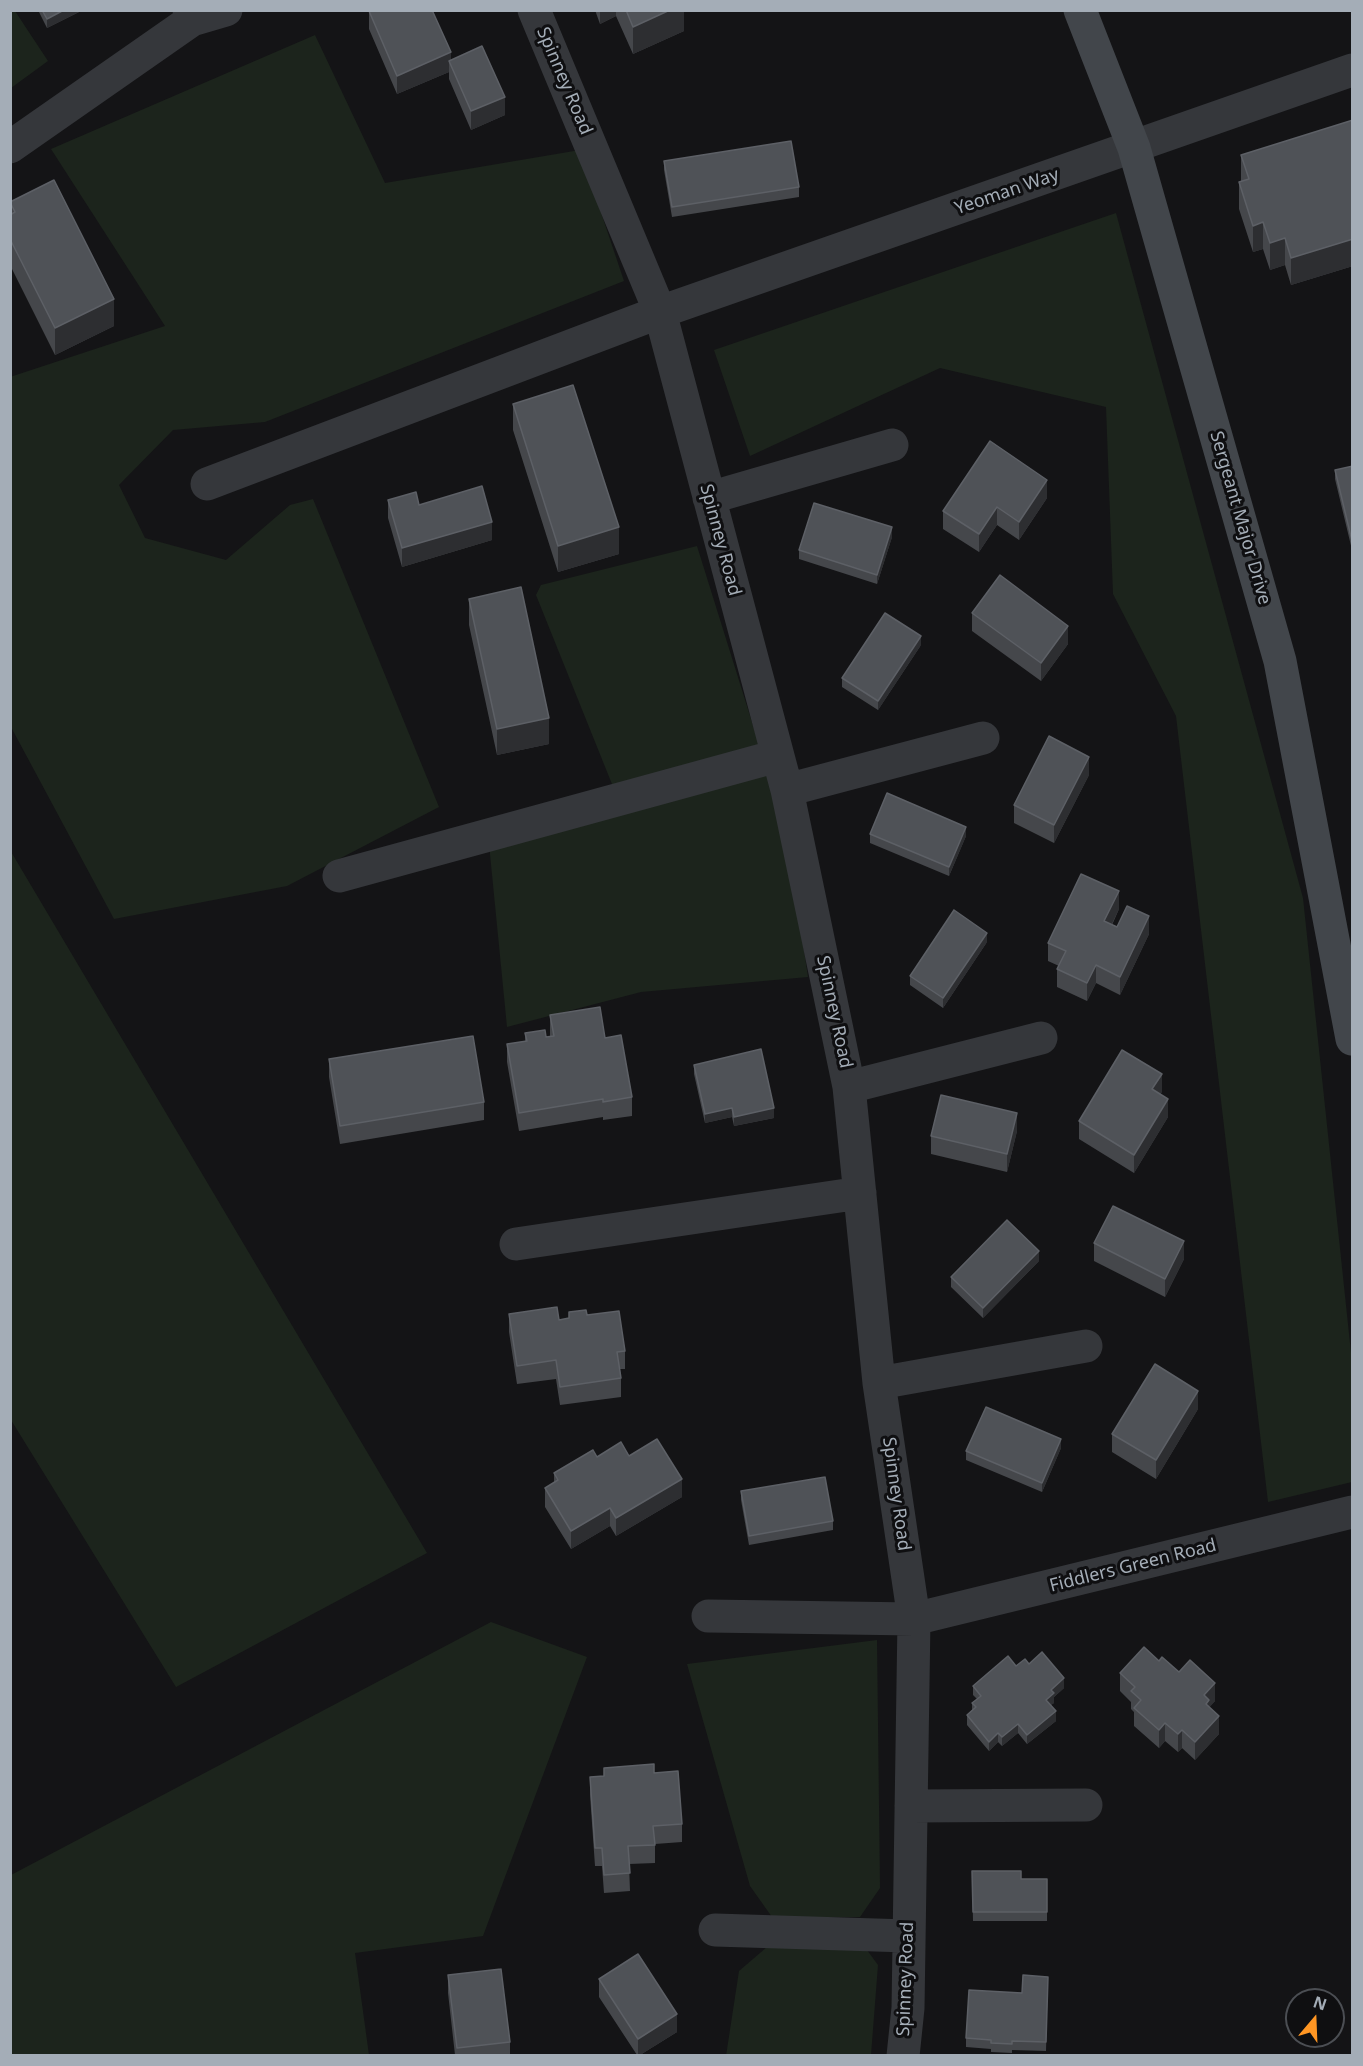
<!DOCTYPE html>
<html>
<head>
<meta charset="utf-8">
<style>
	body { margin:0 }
	#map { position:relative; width:1363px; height:2066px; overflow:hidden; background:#141416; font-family:"Noto Sans",sans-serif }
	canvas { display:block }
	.frame { position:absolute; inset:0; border:12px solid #a4adb7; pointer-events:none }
	.north { position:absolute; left:1285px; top:1988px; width:60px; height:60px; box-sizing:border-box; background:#0f0f11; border:2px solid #4b4e53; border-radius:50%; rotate:19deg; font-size:16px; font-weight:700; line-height:24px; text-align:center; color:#a4adb7 }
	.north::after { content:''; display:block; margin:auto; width:21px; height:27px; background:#ff9623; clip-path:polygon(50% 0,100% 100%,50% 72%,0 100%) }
</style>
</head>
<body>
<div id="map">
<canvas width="1363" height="2066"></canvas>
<div class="frame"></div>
<div class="north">N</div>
</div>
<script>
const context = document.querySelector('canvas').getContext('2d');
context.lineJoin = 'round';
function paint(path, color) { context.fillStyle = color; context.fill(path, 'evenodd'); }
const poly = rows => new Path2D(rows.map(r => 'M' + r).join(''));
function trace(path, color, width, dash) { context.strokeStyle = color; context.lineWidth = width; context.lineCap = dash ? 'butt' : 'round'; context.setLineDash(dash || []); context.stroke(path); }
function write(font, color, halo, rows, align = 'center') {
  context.font = font + ' "Noto Sans",sans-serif'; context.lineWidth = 6; context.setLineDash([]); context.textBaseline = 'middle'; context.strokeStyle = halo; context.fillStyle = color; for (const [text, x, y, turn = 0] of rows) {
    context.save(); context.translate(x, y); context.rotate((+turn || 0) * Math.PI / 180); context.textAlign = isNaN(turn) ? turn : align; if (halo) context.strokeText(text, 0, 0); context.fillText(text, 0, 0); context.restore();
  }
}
paint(poly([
	[11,10,15,11,48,61,11,88],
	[315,35,385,183,580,150,624,281,265,422,173,430,119,485,145,538,226,560,290,505,313,499,439,807,287,886,114,919,11,727,10,377,165,326,51,149],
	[1116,213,1303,898,1352,1362,1352,1482,1268,1502,1176,716,1113,594,1106,407,940,368,750,456,714,350],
	[697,546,786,831,808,977,641,992,507,1027,489,844,624,814,536,595,541,585],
	[10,850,427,1553,176,1687,11,1420],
	[491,1622,587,1657,483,1936,355,1953,369,2055,11,2055,11,1875],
	[877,1640,880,1888,860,1917,772,1917,750,1886,687,1664],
	[767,1947,867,1950,878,1965,871,2055,726,2056,739,1971]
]), '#1c241c');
trace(poly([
	[189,10,192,20,226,10],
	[534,10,660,312,787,790,849,1087,879,1383,914,1619,908,2008,903,2056],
	[10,147,192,20],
	[207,484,660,312,1352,70],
	[709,498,892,445],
	[787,790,983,738],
	[339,876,777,756],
	[849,1087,1041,1038],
	[516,1244,860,1193],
	[879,1383,1086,1346],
	[708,1616,914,1619,1352,1512],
	[911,1806,1086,1805],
	[715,1930,908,1936]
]), '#35373b', 33);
trace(poly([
	[1080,10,1134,148,1280,661,1352,1039]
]), '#42464b', 33);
paint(poly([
	[38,10,79,10,79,12,47,28],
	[595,10,684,10,684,31,633,54,616,16,600,24],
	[369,11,451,60,505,115,471,130,449,79,449,72,397,94,369,29],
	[1353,120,1353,266,1291,285,1285,265,1270,270,1263,249,1253,252,1239,209,1239,182,1241,181,1241,155],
	[664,161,799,187,799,197,672,217,664,170],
	[10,202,114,326,55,355,10,265],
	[513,404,619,554,558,572,513,430],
	[1353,466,1353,554,1335,479,1335,470],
	[1047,498,1019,540,997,525,979,552,943,529,943,511],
	[388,500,419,505,492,540,402,567,388,518],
	[892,537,877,584,799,559,799,550],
	[469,599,549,744,497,755,469,625],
	[972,613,1068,644,1041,681,972,631],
	[921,645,878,710,842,687,842,678],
	[1089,775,1054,843,1014,823,1014,805],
	[870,834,966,836,949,876,870,843],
	[1119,909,1112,925,1117,927,1149,934,1120,995,1096,983,1087,1001,1057,987,1057,969,1059,966,1048,961,1048,943],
	[987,942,943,1008,910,985,910,976],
	[550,1015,605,1038,632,1097,632,1116,603,1120,603,1117,519,1131,507,1062,507,1044,525,1041,525,1033,546,1037,550,1037],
	[329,1059,484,1102,484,1120,340,1144,329,1077],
	[694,1065,774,1118,734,1126,732,1117,705,1123,694,1074],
	[1162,1092,1160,1094,1168,1117,1134,1173,1079,1139,1079,1121],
	[1017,1131,1007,1172,931,1154,931,1136],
	[1094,1243,1184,1259,1165,1297,1094,1261],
	[1039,1261,983,1318,951,1287,951,1277],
	[569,1312,587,1315,625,1351,625,1369,620,1369,621,1378,621,1397,560,1405,556,1379,517,1384,509,1332,509,1314,559,1320,569,1318],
	[1198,1409,1156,1479,1112,1452,1112,1434],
	[1061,1448,1042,1492,966,1460,966,1451],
	[629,1456,682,1497,616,1536,610,1526,571,1549,545,1507,545,1488,554,1483,554,1473,597,1457],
	[741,1491,833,1521,833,1530,749,1545,741,1500],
	[1159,1661,1179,1672,1215,1701,1209,1707,1219,1734,1195,1760,1182,1748,1178,1752,1165,1741,1159,1748,1134,1726,1134,1712,1131,1709,1131,1702,1120,1691,1120,1673],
	[1029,1664,1064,1688,1054,1697,1054,1703,1050,1705,1056,1721,1027,1744,1018,1733,1002,1746,998,1742,989,1751,967,1725,967,1715,972,1710,972,1703,977,1699,973,1695,973,1686,1016,1666],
	[604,1768,654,1773,682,1824,682,1842,655,1844,655,1863,629,1864,630,1891,604,1893,602,1866,595,1866,590,1795,590,1777,604,1776],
	[972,1871,1021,1879,1047,1879,1047,1921,973,1921],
	[448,1975,510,2042,510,2055,455,2055,448,1993],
	[1048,1977,1046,2051,1012,2050,1012,2053,991,2052,991,2049,966,2047,966,2038,1022,1993],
	[599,1979,677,2032,640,2055,637,2055,599,1997]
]), '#45474b');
paint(poly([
	[64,10,79,10,79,12,47,28,47,19],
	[600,10,616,10,616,16,600,24],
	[670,10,684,10,684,31,633,54,633,27],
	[451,52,451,66,449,61,449,72,397,94,397,76],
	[505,97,505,115,471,130,471,111],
	[1263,222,1263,249,1253,252,1253,226],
	[1285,238,1285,265,1270,270,1270,243],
	[1353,239,1353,266,1291,285,1291,258],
	[114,299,114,326,55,355,55,328],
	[1047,480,1047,498,1019,540,1019,522],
	[997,507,997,525,979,552,979,534],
	[492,522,492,540,402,567,402,548],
	[619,527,619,554,558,572,558,546],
	[892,527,892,537,877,584,877,575],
	[1068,626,1068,644,1041,681,1041,663],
	[921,636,921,645,878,710,878,701],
	[549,718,549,744,497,755,497,729],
	[1089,757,1089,775,1054,843,1054,825],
	[966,827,966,836,949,876,949,867],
	[1119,891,1119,909,1104,940,1104,921],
	[1149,916,1149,934,1120,995,1120,977],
	[987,933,987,942,943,1008,943,998],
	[1096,965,1096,983,1087,1001,1087,983],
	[1162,1074,1162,1092,1152,1107,1152,1089],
	[1168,1099,1168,1117,1134,1173,1134,1155],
	[732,1108,732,1117,705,1123,705,1114],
	[774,1108,774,1118,734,1126,734,1117],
	[1017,1113,1017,1131,1007,1172,1007,1154],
	[1184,1241,1184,1259,1165,1297,1165,1279],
	[1039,1251,1039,1261,983,1318,983,1308],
	[1198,1391,1198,1409,1156,1479,1156,1460],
	[1061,1439,1061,1448,1042,1492,1042,1483],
	[682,1479,682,1497,616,1536,616,1518],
	[610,1508,610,1526,571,1549,571,1531],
	[1064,1678,1064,1688,1054,1697,1054,1703,1046,1709,1046,1700,1051,1690],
	[1215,1683,1215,1701,1209,1708,1209,1718,1204,1695],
	[1056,1711,1056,1721,1027,1744,1027,1735],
	[1219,1716,1219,1734,1195,1760,1195,1742],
	[1165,1723,1165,1741,1159,1748,1159,1730],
	[1018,1724,1018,1733,1002,1746,1002,1737],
	[1182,1730,1182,1748,1178,1752,1178,1734],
	[998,1733,998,1742,989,1751,989,1742],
	[677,2014,677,2032,640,2055,638,2055,638,2039]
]), '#2d2e31');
const building = poly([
	[42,10,64,10,47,19,42,10],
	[371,10,432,10,451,52,397,76,369,11,371,10],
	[626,10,670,10,633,27,626,10],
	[482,46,505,97,471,111,449,61,482,46],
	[1353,120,1353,239,1291,258,1285,238,1270,243,1263,222,1253,226,1239,182,1249,179,1241,155,1353,120],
	[791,141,799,187,672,207,664,161,791,141],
	[54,180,114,299,55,328,10,239,10,215,15,212,10,202,54,180],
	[573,385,619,527,558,546,513,404,573,385],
	[990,441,1047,480,1019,522,997,507,979,534,943,511,990,441],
	[1353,466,1353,545,1335,470,1353,466],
	[482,486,492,522,402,548,388,500,416,492,419,505,482,486],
	[814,503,892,527,877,575,799,550,814,503],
	[1000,575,1068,626,1041,663,972,613,1000,575],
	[521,587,549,718,497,729,469,599,521,587],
	[885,613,921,636,878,701,842,678,885,613],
	[1049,736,1089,757,1054,825,1014,805,1049,736],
	[887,793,966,827,949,867,870,834,887,793],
	[1081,874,1119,891,1104,921,1117,927,1127,906,1149,916,1120,977,1096,965,1087,983,1057,969,1066,951,1048,943,1081,874],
	[954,910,987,933,943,998,910,976,954,910],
	[600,1007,605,1038,621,1035,632,1097,603,1102,603,1099,519,1113,507,1044,527,1041,525,1033,545,1030,546,1037,554,1036,550,1015,600,1007],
	[473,1036,484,1102,340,1126,329,1059,473,1036],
	[761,1049,774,1108,734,1117,732,1108,705,1114,694,1065,761,1049],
	[1122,1050,1162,1074,1152,1089,1168,1099,1134,1155,1079,1121,1122,1050],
	[941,1095,1017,1113,1007,1154,931,1136,941,1095],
	[1113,1206,1184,1241,1165,1279,1094,1243,1113,1206],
	[1007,1220,1039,1251,983,1308,951,1277,1007,1220],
	[557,1307,559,1320,569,1318,569,1312,586,1310,587,1315,619,1311,625,1351,617,1352,621,1378,560,1387,556,1360,517,1366,509,1314,557,1307],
	[1155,1364,1198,1391,1156,1460,1112,1434,1155,1364],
	[986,1407,1061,1439,1042,1483,966,1451,986,1407],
	[657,1439,682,1479,616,1518,610,1508,571,1531,545,1488,558,1480,554,1473,593,1450,597,1457,621,1442,629,1456,657,1439],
	[825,1477,833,1521,749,1536,741,1491,825,1477],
	[1144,1647,1159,1661,1162,1657,1179,1672,1190,1660,1215,1683,1204,1695,1209,1700,1206,1704,1219,1716,1195,1742,1182,1730,1178,1734,1165,1723,1159,1730,1134,1708,1141,1700,1131,1691,1135,1687,1120,1673,1144,1647],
	[1042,1652,1064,1678,1051,1690,1054,1693,1046,1700,1056,1711,1027,1735,1018,1724,1002,1737,998,1733,989,1742,967,1715,976,1707,972,1703,981,1696,973,1686,1008,1656,1016,1666,1025,1659,1029,1664,1042,1652],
	[654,1764,654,1773,678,1771,682,1824,653,1826,655,1845,628,1846,630,1873,604,1875,602,1848,595,1848,590,1777,604,1776,604,1768,654,1764],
	[972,1871,1021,1871,1021,1879,1047,1879,1047,1912,973,1912,972,1871],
	[638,1954,677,2014,638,2039,599,1979,638,1954],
	[501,1969,510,2042,457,2048,448,1975,501,1969],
	[1023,1975,1048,1977,1046,2042,1012,2041,1012,2044,991,2043,991,2040,966,2038,969,1990,1022,1993,1023,1975]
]);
paint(building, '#4f5257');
trace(building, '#5d6066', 1.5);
write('18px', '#a4adb7', '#0f0f11', [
	["Spinney Road",564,81,67],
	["Yeoman Way",1007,192,-19],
	["Sergeant Major Drive",1240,518,74],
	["Spinney Road",720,540,75],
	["Spinney Road",834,1012,78],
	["Spinney Road",896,1494,82],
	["Fiddlers Green Road",1133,1566,-14],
	["Spinney Road",906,1979,-88]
]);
</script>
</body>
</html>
